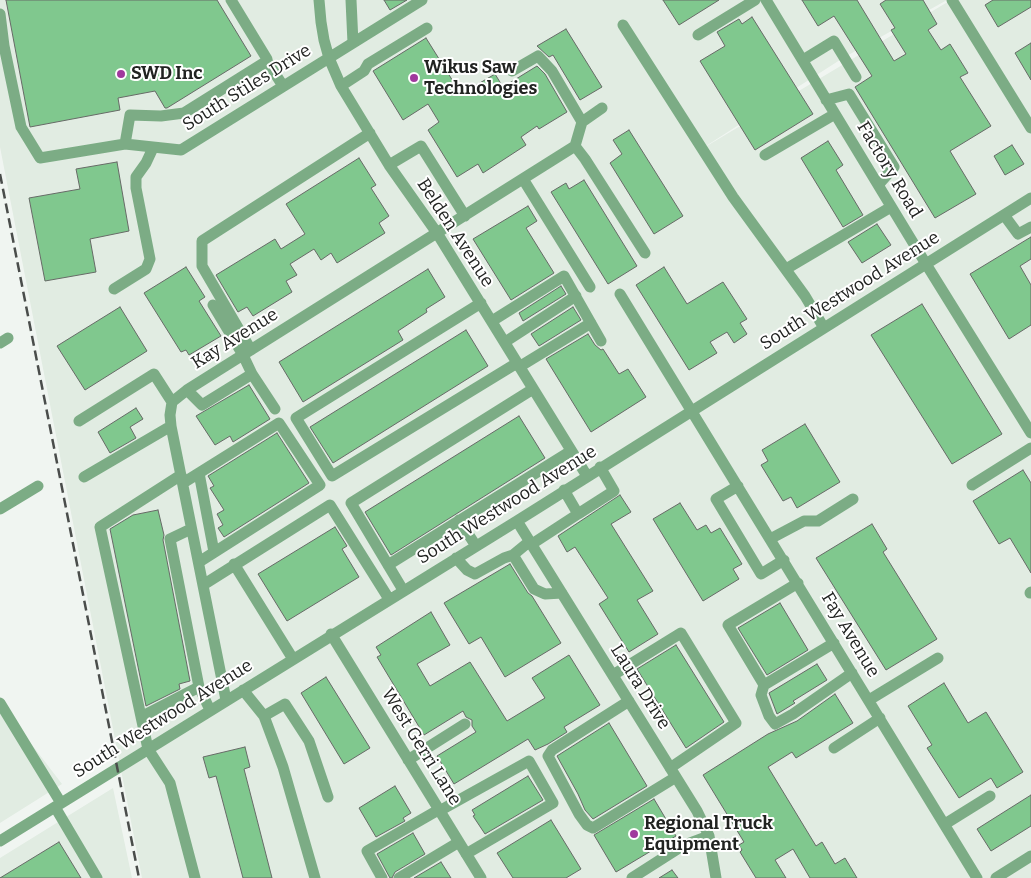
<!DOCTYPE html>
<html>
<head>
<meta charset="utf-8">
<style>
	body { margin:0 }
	canvas { display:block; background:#f0f5f1 }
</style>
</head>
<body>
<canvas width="1031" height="878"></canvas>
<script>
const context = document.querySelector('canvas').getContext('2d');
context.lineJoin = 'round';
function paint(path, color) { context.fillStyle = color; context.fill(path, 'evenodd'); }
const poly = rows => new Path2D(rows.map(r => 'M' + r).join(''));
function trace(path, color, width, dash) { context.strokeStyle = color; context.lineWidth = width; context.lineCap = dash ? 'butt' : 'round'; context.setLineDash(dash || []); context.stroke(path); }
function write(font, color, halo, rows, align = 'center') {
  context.font = font + ' Bitter,serif'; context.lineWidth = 4; context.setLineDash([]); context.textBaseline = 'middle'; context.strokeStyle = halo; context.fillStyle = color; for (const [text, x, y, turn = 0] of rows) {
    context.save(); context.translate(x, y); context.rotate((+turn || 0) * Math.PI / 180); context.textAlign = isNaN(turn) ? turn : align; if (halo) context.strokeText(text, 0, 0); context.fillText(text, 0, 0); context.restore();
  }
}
paint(poly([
	[0,0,947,0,843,58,695,153,951,0,1031,0,1031,878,142,878,0,147],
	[0,703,62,784,0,823],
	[113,788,132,878,0,878,0,858]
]), '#e1ece2');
const building = poly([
	[6,0,217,0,251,56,167,108,165,108,155,91,118,98,120,110,30,127,6,0],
	[384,0,407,0,390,10,384,0],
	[663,0,719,0,679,25,663,0],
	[802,0,857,0,894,61,906,54,891,30,895,28,880,4,886,0,923,0,937,24,928,30,941,50,950,44,968,73,960,77,991,126,950,151,976,194,935,218,855,87,872,76,834,16,818,26,802,0],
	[993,0,1031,0,1031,7,998,27,985,5,993,0],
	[752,17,813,114,755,150,700,61,725,46,717,32,739,19,742,24,752,17],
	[566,29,602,87,580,100,553,55,549,57,537,46,566,29],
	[426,38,461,94,495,74,503,87,537,66,545,74,567,112,539,129,537,126,521,137,526,145,483,173,478,164,457,177,428,130,439,122,428,104,403,120,373,71,426,38],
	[1031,43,1031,80,1015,53,1031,43],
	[629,130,683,216,654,234,610,163,622,154,613,140,629,130],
	[828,141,843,165,836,170,863,215,843,227,801,158,828,141],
	[1012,145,1024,164,1005,175,994,156,1012,145],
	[359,158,376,185,371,188,389,216,379,223,385,233,337,263,331,253,321,260,314,249,290,264,297,275,286,281,292,292,253,316,247,307,238,312,216,275,275,239,281,249,305,234,286,204,359,158],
	[117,162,129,231,90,239,96,272,45,281,29,198,80,189,76,169,117,162],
	[584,180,637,266,608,284,551,192,566,183,569,189,584,180],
	[528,206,537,221,526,228,554,273,511,300,473,239,528,206],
	[877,224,891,245,862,263,848,242,877,224],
	[1031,237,1031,259,1020,266,1031,285,1031,325,1009,339,970,274,1031,237],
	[186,267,205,297,199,301,221,336,189,355,186,350,181,352,144,293,186,267],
	[664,267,687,304,723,282,747,319,740,323,747,334,734,343,727,332,710,342,717,353,689,370,636,285,664,267],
	[428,269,445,297,426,309,427,312,398,331,403,340,303,402,279,362,428,269],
	[561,286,566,294,523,321,519,313,561,286],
	[922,304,1002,434,952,464,871,335,922,304],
	[120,307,147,351,85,390,57,346,120,307],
	[573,307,581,320,539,346,531,334,573,307],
	[466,330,488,366,333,463,310,427,466,330],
	[588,334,595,345,601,350,603,349,619,374,628,369,646,397,591,432,546,359,588,334],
	[249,385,270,419,233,442,230,436,215,445,196,416,249,385],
	[136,408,143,419,130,427,136,438,110,453,98,432,136,408],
	[519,416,545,458,391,555,365,512,519,416],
	[805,424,840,482,797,508,791,497,783,501,761,465,768,461,762,450,805,424],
	[277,433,309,483,224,537,218,528,223,525,217,514,224,510,210,488,214,486,208,476,277,433],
	[1023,470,1031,483,1031,573,1010,538,999,544,973,501,1023,470],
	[620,495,631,512,611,524,653,591,637,600,658,634,629,652,599,604,608,598,575,547,567,552,558,536,620,495],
	[680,503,697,530,706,525,711,533,720,528,742,564,733,569,739,579,703,601,653,519,680,503],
	[158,510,164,535,163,540,190,681,179,684,180,689,146,706,110,529,133,515,158,510],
	[872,524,887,549,883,552,937,639,886,670,816,558,872,524],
	[335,527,347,546,342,549,359,577,287,621,258,574,335,527],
	[510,564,528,593,532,596,561,643,505,677,481,637,469,644,444,603,510,564],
	[780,603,808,650,767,675,738,628,780,603],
	[431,612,450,645,417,664,430,686,470,662,507,721,545,698,532,678,569,655,600,705,564,727,567,732,548,744,535,750,528,739,454,784,437,756,476,732,472,726,472,720,466,717,463,711,424,735,377,657,381,655,376,647,431,612],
	[676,645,724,722,686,748,637,669,676,645],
	[817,664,827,680,793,701,795,703,777,714,769,693,817,664],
	[326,677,370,748,344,764,301,693,326,677],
	[944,683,968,723,986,712,1023,772,997,788,991,778,959,798,927,748,932,745,908,706,944,683],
	[835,694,853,723,796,758,792,752,768,767,816,846,822,842,835,864,845,858,857,878,810,878,793,849,775,860,786,878,756,878,740,852,742,850,739,845,744,842,703,775,768,734,797,721,835,694],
	[609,723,647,786,593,819,585,810,578,794,557,756,609,723],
	[245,747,250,767,244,769,272,878,243,878,216,776,209,778,203,757,245,747],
	[528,776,543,800,485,834,473,816,475,815,472,810,528,776],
	[395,786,411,813,403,818,405,821,376,837,359,808,395,786],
	[1031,795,1031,826,991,851,977,829,1031,795],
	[654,799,676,836,616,872,594,835,654,799],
	[551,820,581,869,566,878,513,878,497,853,551,820],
	[413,833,425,854,395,872,392,878,390,878,377,854,413,833],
	[59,842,81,878,0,878,59,842],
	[441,862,451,878,414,878,441,862],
	[672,870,678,878,659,878,672,870]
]);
paint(building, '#80c88e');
trace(building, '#676b67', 1);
trace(poly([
	[319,0,321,22,324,40,329,58,341,86,389,165,437,233,587,476],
	[351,0,353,43],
	[766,0,926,264,1031,433],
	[952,0,1031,128],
	[0,14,4,46,21,127,40,158,125,144,181,150,422,0],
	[623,25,733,197,805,296,824,328],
	[698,35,755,0],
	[803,60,834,41,856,77],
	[267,61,283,86],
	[512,71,538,56,552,71,582,122],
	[341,86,364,71,368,64,427,28],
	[826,100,849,94,894,167,878,185],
	[125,144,130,115,161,116,184,113,267,61,267,59,231,0],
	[575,146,585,159,645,253],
	[575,146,582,122,602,108],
	[765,155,835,114],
	[389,165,421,146,465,216],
	[523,179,590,287],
	[1004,215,1018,234,1031,227],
	[786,269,891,207],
	[114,289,146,269,150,259,136,188,136,177,146,163,153,148],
	[620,294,977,878],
	[481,303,296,418,332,476,517,363],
	[213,305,243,355,252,374,275,409],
	[492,321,564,276,601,341],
	[505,342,576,296],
	[0,343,8,338],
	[251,350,202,266,202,241,370,133],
	[519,367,591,323],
	[187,390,202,405,252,374],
	[79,421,154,374,172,402],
	[199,473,214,552],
	[181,475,100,527,148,749,170,783,195,878],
	[84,477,171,426],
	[183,483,279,423,320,485,199,562],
	[972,485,1031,448],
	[738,486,716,499,761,574,784,560],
	[564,490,578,514,614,491,600,467],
	[0,509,38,486],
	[459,520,476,546],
	[517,521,697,811,709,836,716,878],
	[770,539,804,521,818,521,853,499],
	[532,544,578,514],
	[513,555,534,589,545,594,562,593],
	[456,558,467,570,475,574,504,558,513,555,530,541],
	[234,564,293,659],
	[388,565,571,451],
	[798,583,728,625,764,685,834,643],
	[203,585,330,505,389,599],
	[403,590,351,503,533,389],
	[1030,593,1031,592],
	[331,634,481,878],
	[613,675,681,633,736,723,670,768],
	[764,685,761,695,769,716,775,724,793,714,852,673],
	[199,687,210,710],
	[243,690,264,716,285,704,309,741,328,797],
	[226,700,171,426,170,415,172,402,187,390,575,146],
	[869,700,938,658],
	[629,701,552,750,548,756,579,814,587,825,593,828,676,777],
	[0,703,61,803],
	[264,716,283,767,315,878],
	[141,717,199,687,170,539,191,529],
	[834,748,880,718],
	[408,760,465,724],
	[55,807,97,878],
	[441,810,529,761,553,803,466,854],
	[945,824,990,796],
	[0,841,517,521,1031,198],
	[382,878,367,851,440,809],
	[399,878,459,842],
	[632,878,682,846,709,836],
	[996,878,1031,856]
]), '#7cac85', 11);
trace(poly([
	[0,174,139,878]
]), '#4a4d4b', 2.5, [10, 5]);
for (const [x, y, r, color] of [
	[121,74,5,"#a0399d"],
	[414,78,5,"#a0399d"],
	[634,834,5,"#a0399d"]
]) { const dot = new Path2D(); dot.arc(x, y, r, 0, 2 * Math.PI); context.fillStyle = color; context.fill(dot); trace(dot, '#fff', 2); }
write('bold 18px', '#212321', '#fff', [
	["Wikus Saw",424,68],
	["Technologies",424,89],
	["SWD Inc",131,74],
	["Regional Truck",644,824],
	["Equipment",644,845]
], 'left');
write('18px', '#212321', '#fff', [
	["South Stiles Drive",247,88,-32],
	["Factory Road",889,170,59],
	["Belden Avenue",455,233,57],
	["South Westwood Avenue",850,291,-32],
	["Kay Avenue",235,339,-32],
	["South Westwood Avenue",507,505,-32],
	["Fay Avenue",850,635,59],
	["Laura Drive",640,687,58],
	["South Westwood Avenue",163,719,-32],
	["West Gerri Lane",421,747,58]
]);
</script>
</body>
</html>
